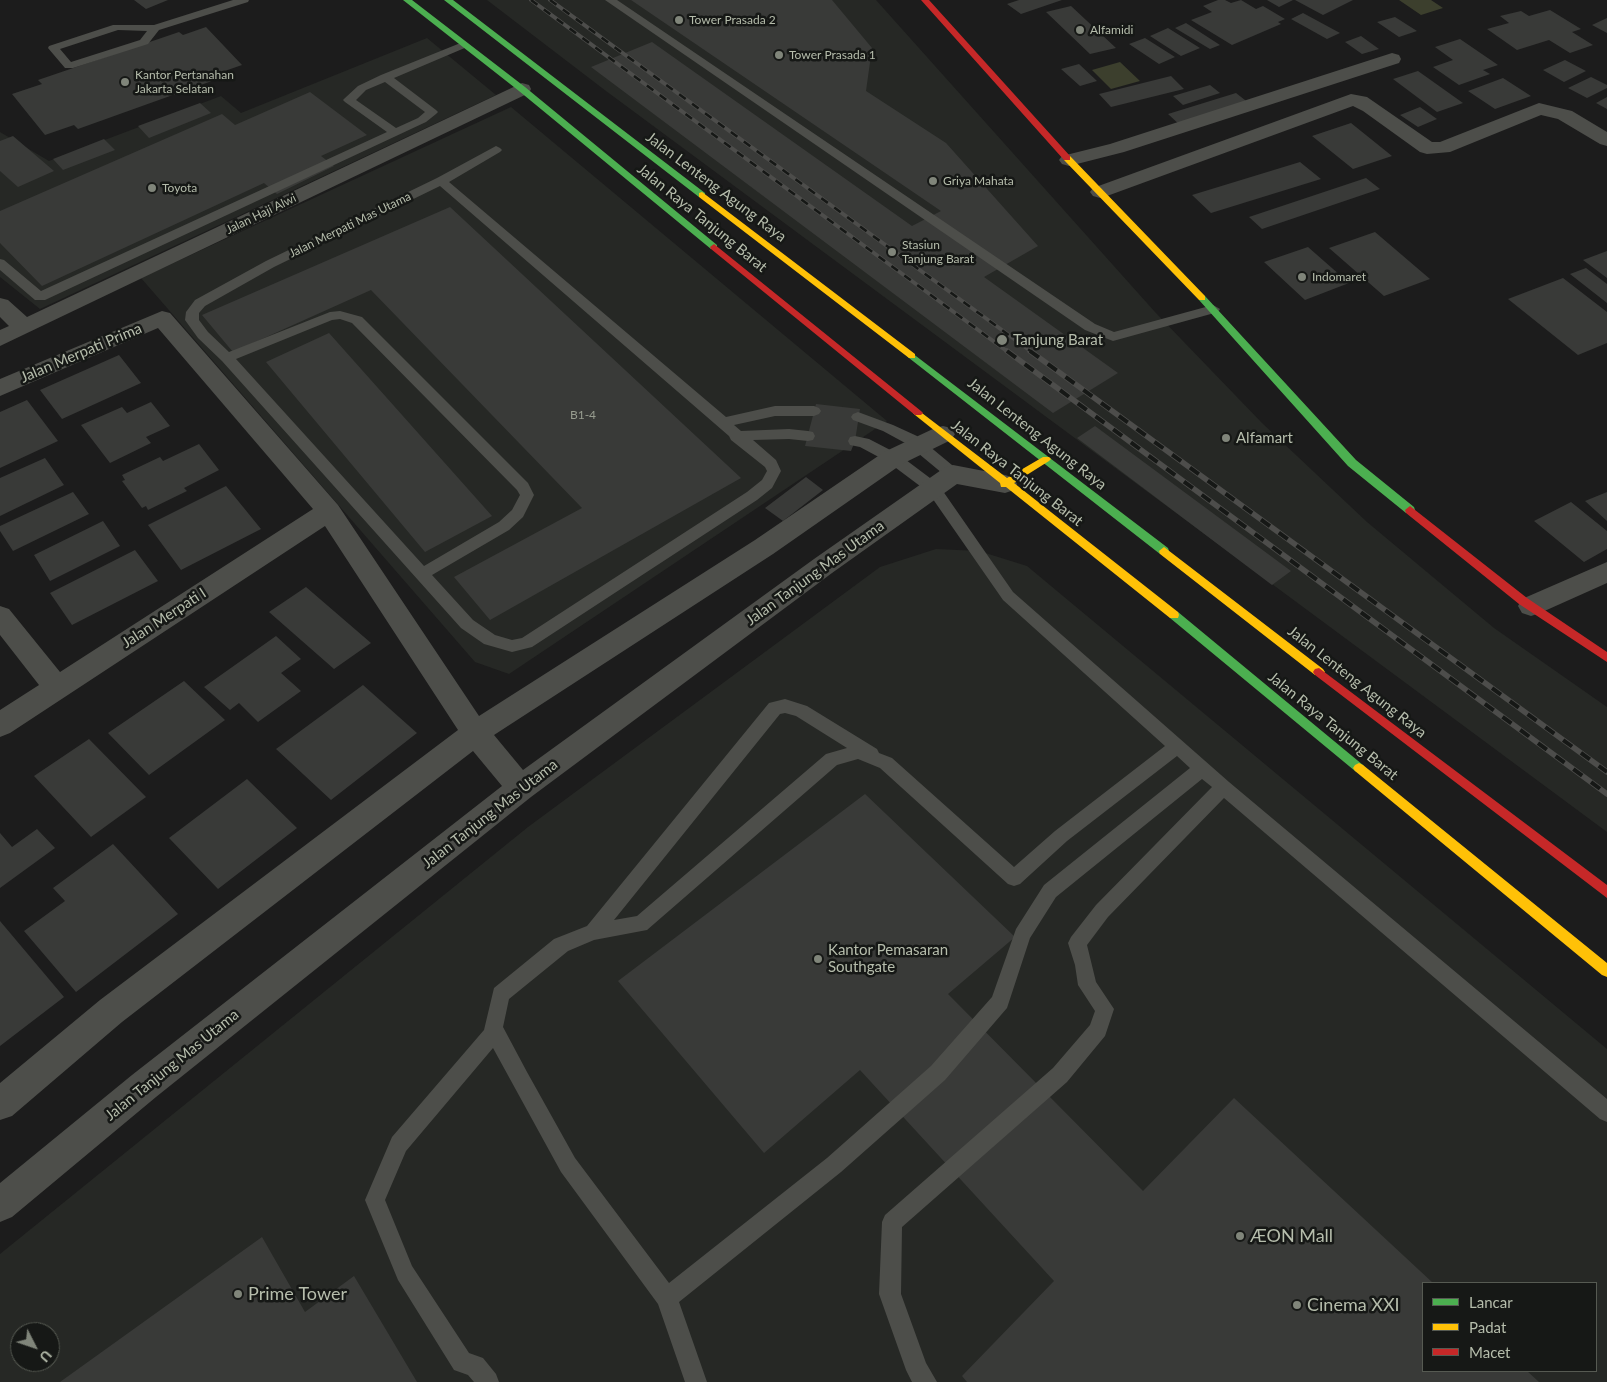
<!DOCTYPE html>
<html>
<head>
<meta charset="utf-8">
<style>
	body { margin:0 }
	#map { position:relative; width:1607px; height:1382px; overflow:hidden; background:#1c1c1c; font-family:Lato,sans-serif }
	canvas { display:block }
	.legend { position:absolute; left:1422px; top:1282px; width:175px; height:90px; box-sizing:border-box; background:#161816; border:1px solid #565a52; margin:0; padding:6px 9px; list-style:none; font-size:15px; color:#b6bdac }
	.legend li { display:flex; align-items:center; gap:10px; height:25px }
	.legend b { width:25px; border:1px solid #565a52 }
	.north { position:absolute; left:10px; top:1322px; width:50px; height:50px; box-sizing:border-box; background:#161816; border:1px solid #565a52; border-radius:50%; rotate:131deg; font-size:14px; font-weight:700; line-height:20px; text-align:center; color:#b6bdac }
	.north::after { content:''; display:block; margin:auto; width:18px; height:22px; background:#80857a; clip-path:polygon(50% 0,100% 100%,50% 72%,0 100%) }
</style>
</head>
<body>
<div id="map">
<canvas width="1607" height="1382"></canvas>
<ul class="legend">
<li><b style="height:6px;background:#4caf50"></b>Lancar</li>
<li><b style="height:6px;background:#ffc107"></b>Padat</li>
<li><b style="height:6px;background:#c62828"></b>Macet</li>
</ul>
<div class="north">U</div>
</div>
<script>
const context = document.querySelector('canvas').getContext('2d');
context.lineJoin = 'round';
function paint(path, color) { context.fillStyle = color; context.fill(path, 'evenodd'); }
const poly = rows => new Path2D(rows.map(r => 'M' + r).join(''));
function trace(path, color, width, dash) { context.strokeStyle = color; context.lineWidth = width; context.lineCap = dash ? 'butt' : 'round'; context.setLineDash(dash || []); context.stroke(path); }
function write(font, color, halo, rows, align = 'center') {
  context.font = font + ' Lato,sans-serif'; context.lineWidth = 5; context.setLineDash([]); context.textBaseline = 'middle'; context.strokeStyle = halo; context.fillStyle = color; for (const [text, x, y, turn = 0] of rows) {
    context.save(); context.translate(x, y); context.rotate((+turn || 0) * Math.PI / 180); context.textAlign = isNaN(turn) ? turn : align; if (halo) context.strokeText(text, 0, 0); context.fillText(text, 0, 0); context.restore();
  }
}
paint(poly([
	[487,0,876,0,1155,312,1262,423,1367,522,1494,628,1607,707,1607,832,606,91],
	[427,38,496,95,40,309,0,277,0,132,49,161,221,96,241,113],
	[511,107,887,421,509,674,475,662,141,278],
	[936,549,979,551,1027,566,1607,1049,1607,1382,0,1382,0,1254,528,827,880,567],
	[1423,1283,1596,1283,1596,1371,1423,1371],
	[20,1332,50,1332,50,1362,20,1362]
]), '#262825');
paint(poly([
	[1399,0,1431,0,1443,8,1421,15],
	[1120,62,1140,81,1111,89,1092,70]
]), '#3c3f2d');
paint(poly([
	[134,0,168,0,146,9],
	[631,0,832,0,872,48,866,91,946,143,1038,246,984,277,1118,373,1053,413,591,67,652,42,912,226,941,211],
	[1019,0,1062,0,1021,14,1007,4],
	[1218,0,1225,0,1231,3,1241,0,1256,9,1263,6,1285,19,1278,22,1281,24,1232,45,1191,20,1212,12,1203,6],
	[1267,0,1293,0,1279,7],
	[1295,0,1353,0,1323,15],
	[1071,6,1116,48,1090,54,1046,12],
	[1550,10,1581,29,1572,32,1593,45,1570,53,1549,40,1517,50,1487,29,1509,23,1500,16,1521,11,1529,16],
	[1303,13,1340,33,1327,39,1291,19],
	[1395,17,1417,31,1399,37,1377,22],
	[1607,18,1607,33,1592,25],
	[1186,23,1220,45,1210,49,1175,28],
	[206,27,242,65,219,73,223,77,78,129,74,125,45,135,12,94,42,84,38,80,179,32,183,35],
	[1168,28,1200,48,1181,56,1150,36],
	[1361,36,1379,49,1362,54,1345,42],
	[1145,38,1175,57,1159,64,1129,44],
	[1460,39,1498,65,1483,70,1490,74,1459,85,1433,67,1453,60,1435,47],
	[1565,60,1586,71,1564,82,1543,70],
	[1079,64,1097,81,1080,86,1061,69],
	[1418,71,1463,103,1437,112,1393,79],
	[1171,76,1184,89,1111,107,1099,94],
	[1591,77,1607,85,1607,88,1587,98,1568,88],
	[1503,78,1531,96,1495,109,1468,91],
	[1210,85,1220,93,1183,105,1173,96],
	[310,92,367,135,321,156,334,166,277,194,264,183,42,286,0,243,0,211,222,114,235,125],
	[1236,93,1250,104,1181,126,1168,114],
	[1607,97,1607,109,1596,103],
	[200,103,211,113,149,138,138,126],
	[1420,107,1437,119,1418,127,1400,115],
	[1351,123,1392,156,1353,169,1312,136],
	[13,136,54,171,18,187,0,171,0,141],
	[104,139,115,150,63,170,53,159],
	[1300,162,1321,179,1211,213,1192,195],
	[1366,178,1380,189,1262,229,1249,217],
	[450,207,741,478,490,620,454,577,582,508,371,290,233,352,202,315],
	[1375,232,1430,279,1384,296,1329,248],
	[1308,247,1349,283,1305,300,1264,262],
	[1607,251,1607,278,1583,260],
	[1586,268,1607,284,1607,303,1570,274],
	[1563,278,1607,312,1607,343,1578,355,1508,299],
	[329,333,492,516,425,552,266,362],
	[119,355,141,383,62,419,40,390],
	[27,400,58,441,0,468,0,412],
	[151,402,170,426,146,437,151,443,110,463,81,425,122,407,127,413],
	[816,404,860,409,855,441,851,451,805,446],
	[1095,426,1291,571,1272,585,1077,438],
	[199,444,219,470,184,488,187,491,148,510,146,506,142,508,122,481,125,480,122,475,160,457,163,461],
	[45,458,64,485,0,516,0,478],
	[806,477,823,490,783,521,765,508],
	[226,486,261,529,181,570,148,525],
	[73,492,89,514,13,551,0,531,0,526],
	[1607,492,1607,521,1585,501],
	[1571,502,1607,531,1607,549,1584,562,1534,521],
	[103,521,120,546,50,581,34,555],
	[135,550,158,581,72,625,50,593],
	[306,587,371,643,334,669,269,612],
	[276,636,301,659,281,673,301,691,258,722,239,703,230,710,204,687],
	[184,681,225,720,149,775,108,733],
	[363,685,417,733,331,800,276,749],
	[89,739,146,797,91,837,34,776],
	[247,779,297,828,218,889,169,838],
	[865,794,1015,937,948,994,1143,1191,1234,1098,1433,1283,1423,1283,1423,1371,1527,1371,1539,1382,967,1382,962,1376,1054,1281,860,1070,764,1153,618,981],
	[37,829,55,848,0,888,0,833,12,847],
	[113,844,178,914,76,992,24,931,65,901,53,888],
	[0,921,64,997,0,1046],
	[262,1237,305,1312,354,1276,417,1382,60,1382]
]), '#393a38');
paint(poly([
	[233,0,249,0,248,2,159,30,148,44,73,68,65,68,48,48,49,46,113,25,154,25,233,0],
	[118,30,147,31,140,40,71,62,60,49,118,30],
	[605,0,617,0,1095,324,1114,332,1213,305,1220,309,1218,312,1113,341,1085,330,605,0],
	[463,42,467,43,468,45,467,47,394,78,436,110,438,112,436,114,426,122,45,300,35,300,0,270,0,259,4,260,41,291,387,132,345,102,343,100,345,98,358,86,381,75,463,42],
	[385,82,425,112,418,118,396,128,356,100,366,90,385,82],
	[496,146,500,148,502,150,500,152,449,182,726,417,775,406,814,406,819,408,821,411,819,414,814,416,775,416,734,425,741,431,789,429,808,431,813,432,815,436,813,440,808,441,789,439,753,440,776,460,781,471,772,488,757,500,532,647,512,652,484,644,461,628,222,361,198,338,185,320,186,312,195,300,266,261,437,178,496,146],
	[440,186,729,436,731,440,765,467,767,471,762,480,747,492,522,638,512,640,495,635,473,620,432,575,509,530,523,517,534,495,528,483,362,317,340,311,330,312,229,352,208,332,199,320,199,313,205,306,274,267,440,186],
	[340,319,352,323,517,490,520,495,512,510,499,522,424,566,236,359,332,320,340,319],
	[858,412,893,425,917,436,958,470,960,474,958,478,953,479,948,478,907,444,883,431,853,420,851,417,853,414,858,412],
	[855,436,869,439,898,454,938,484,1013,592,1229,782,1607,1099,1607,1122,1600,1119,1224,798,1108,917,1087,945,1096,982,1114,1009,1105,1036,1067,1082,902,1227,901,1294,926,1363,937,1382,912,1382,906,1370,879,1294,882,1222,885,1215,1053,1068,1090,1025,1095,1011,1078,985,1075,965,1068,943,1071,937,1096,905,1212,787,1202,779,1056,897,1030,938,1007,1008,945,1080,841,1172,679,1302,707,1382,685,1382,658,1304,561,1172,493,1048,406,1151,385,1200,412,1266,469,1353,483,1358,496,1374,499,1382,474,1382,468,1375,454,1370,398,1280,365,1200,392,1137,484,1030,494,988,554,939,587,926,769,703,785,699,807,706,877,749,879,753,892,758,1014,867,1055,831,1165,746,1003,600,928,492,888,462,860,447,850,445,848,441,850,437,855,436],
	[785,713,796,716,847,748,826,754,637,916,614,920,780,714,785,713],
	[1177,756,1190,768,1044,885,1016,929,992,997,931,1066,827,1158,669,1283,575,1158,527,1072,503,1027,509,999,568,951,594,940,647,930,837,765,858,759,880,768,1008,884,1014,886,1020,884,1067,841,1177,756]
]), '#4d4e4a');
paint(poly([
	[1392,53,1399,55,1401,59,1399,63,1124,152,1069,166,1062,164,1059,160,1062,156,1110,144,1392,53],
	[522,83,529,85,531,89,529,93,0,346,0,330,9,326,0,317,0,298,8,300,27,317,522,83],
	[1351,94,1367,97,1432,142,1440,142,1539,103,1572,111,1607,132,1607,146,1600,144,1558,119,1541,115,1450,152,1427,154,1420,152,1363,111,1353,106,1107,196,1100,198,1093,196,1090,192,1093,188,1351,94],
	[162,311,170,313,338,505,479,716,755,540,884,452,935,428,943,426,951,428,955,434,951,440,902,464,773,554,494,735,523,770,814,559,944,468,953,465,1005,475,1014,478,1017,484,1014,490,1005,493,957,484,832,573,531,797,156,1097,12,1217,0,1222,0,1183,132,1075,502,786,473,751,122,1022,12,1116,0,1120,0,1083,100,1000,458,730,325,526,10,733,0,737,0,710,39,685,0,635,0,606,9,609,60,672,313,509,158,328,0,396,0,379,162,311],
	[1607,562,1607,583,1540,613,1531,616,1522,613,1518,606,1522,599,1607,562]
]), '#4d4e4a');
paint(poly([
	[403,0,412,0,525,87,717,245,717,249,711,249,519,91,403,0],
	[444,0,453,0,705,193,705,197,699,197,444,0],
	[1202,295,1205,296,1356,460,1414,507,1415,510,1414,513,1406,513,1348,466,1199,300,1199,296,1202,295],
	[912,353,1168,548,1169,551,1168,554,1160,554,909,358,907,356,912,353],
	[1174,611,1178,612,1363,765,1365,768,1363,771,1359,773,1355,771,1170,618,1169,615,1170,612,1174,611]
]), '#4caf50');
paint(poly([
	[1064,156,1070,156,1205,296,1205,300,1199,300,1064,160,1064,156],
	[702,192,915,354,915,358,909,358,699,197,699,193,702,192],
	[918,410,1007,478,1043,457,1049,457,1051,459,1049,461,1014,483,1178,612,1179,615,1178,618,1170,618,1006,487,1001,487,1000,483,915,415,913,413,915,411,918,410],
	[1164,547,1323,669,1325,672,1323,675,1315,675,1160,554,1159,551,1164,547],
	[1359,763,1363,765,1607,963,1607,977,1602,975,1355,771,1353,768,1355,765,1359,763]
]), '#ffc107');
paint(poly([
	[921,0,929,0,1070,156,1070,160,1064,160,921,0],
	[714,244,921,411,923,413,921,415,915,415,711,249,710,247,714,244],
	[1410,506,1527,598,1607,652,1607,662,1519,604,1406,513,1405,510,1410,506],
	[1319,668,1607,885,1607,898,1315,675,1313,672,1315,669,1319,668]
]), '#c62828');
const railFar1 = poly([
	[531,0,1008,352],
	[550,0,1032,352]
]);
const rail = poly([
	[1007,351,1607,794],
	[1030,351,1607,772]
]);
trace(railFar1, '#4d4d4b', 4);
trace(rail, '#4d4d4b', 5.5);
trace(railFar1, '#161816', 2.5, [8]);
trace(rail, '#161816', 4, [11]);
for (const [x, y, r, color] of [
	[679,20,5,"#80857a"],
	[1080,30,5,"#80857a"],
	[779,55,5,"#80857a"],
	[125,82,5,"#80857a"],
	[933,181,5,"#80857a"],
	[152,188,5,"#80857a"],
	[892,252,5,"#80857a"],
	[1302,277,5,"#80857a"],
	[1002,340,6,"#80857a"],
	[1226,438,5,"#80857a"],
	[818,959,5,"#80857a"],
	[1240,1236,5,"#80857a"],
	[238,1294,5,"#80857a"],
	[1297,1305,5,"#80857a"]
]) { const dot = new Path2D(); dot.arc(x, y, r, 0, 2 * Math.PI); context.fillStyle = color; context.fill(dot); trace(dot, '#161816', 2); }
write('12px', '#b6bdac', '#161816', [
	["Tower Prasada 2",689,20],
	["Alfamidi",1090,30],
	["Tower Prasada 1",789,55],
	["Kantor Pertanahan",135,75],
	["Jakarta Selatan",135,89],
	["Griya Mahata",943,181],
	["Toyota",162,188],
	["Stasiun",902,245],
	["Tanjung Barat",902,259],
	["Indomaret",1312,277]
], 'left');
write('12px', '#b6bdac', '#161816', [
	["Jalan Haji Alwi",261,214,-26],
	["Jalan Merpati Mas Utama",350,225,-26]
]);
write('12px', '#979c8f', null, [
	["B1-4",583,415]
]);
write('15px', '#b6bdac', '#161816', [
	["Jalan Lenteng Agung Raya",716,187,37],
	["Jalan Raya Tanjung Barat",702,218,39],
	["Jalan Merpati Prima",81,353,-23],
	["Jalan Lenteng Agung Raya",1037,434,38],
	["Jalan Raya Tanjung Barat",1017,473,38],
	["Jalan Tanjung Mas Utama",815,573,-36],
	["Jalan Merpati I",164,618,-33],
	["Jalan Lenteng Agung Raya",1357,682,38],
	["Jalan Raya Tanjung Barat",1333,726,39],
	["Jalan Tanjung Mas Utama",490,814,-38],
	["Jalan Tanjung Mas Utama",172,1065,-39]
]);
write('15px', '#b6bdac', '#161816', [
	["Tanjung Barat",1013,340],
	["Alfamart",1236,438],
	["Kantor Pemasaran",828,950],
	["Southgate",828,967]
], 'left');
write('18px', '#b6bdac', '#161816', [
	["ÆON Mall",1250,1236],
	["Prime Tower",248,1294],
	["Cinema XXI",1307,1305]
], 'left');
</script>
</body>
</html>
